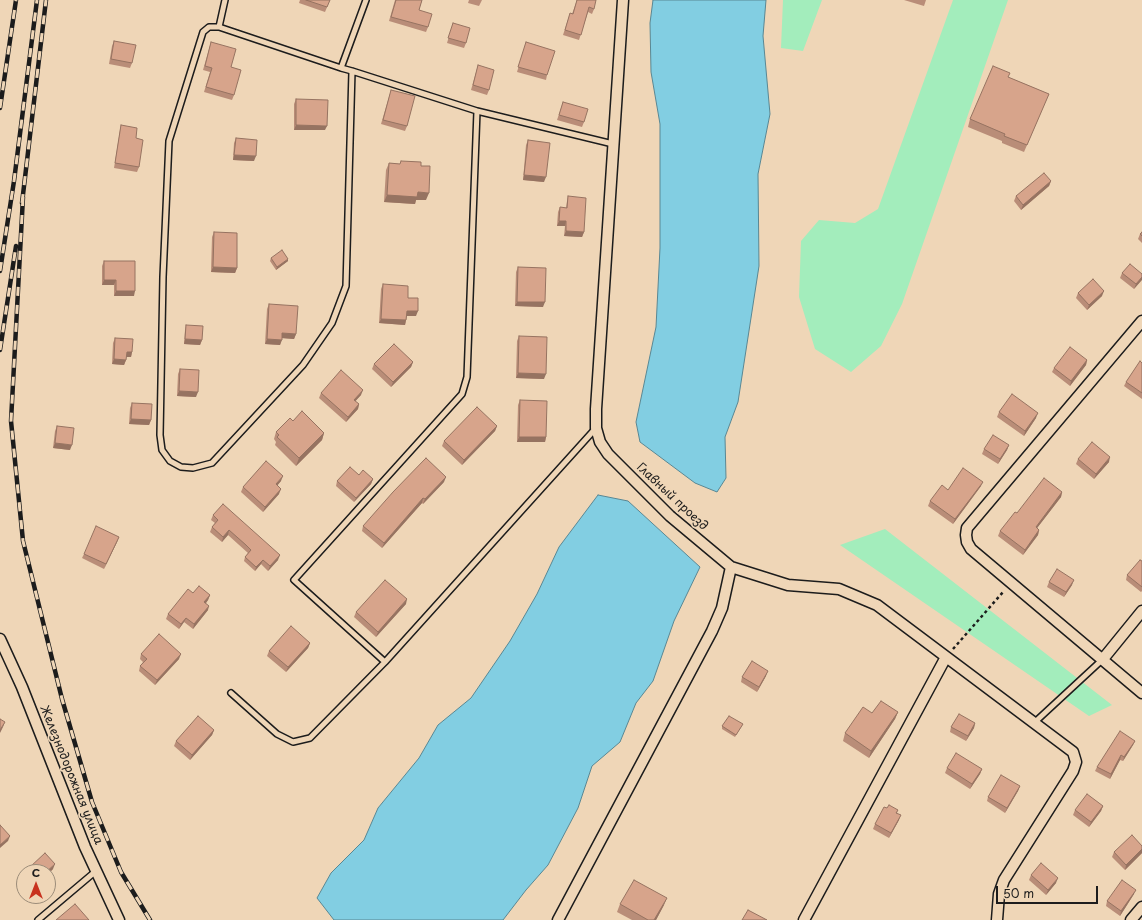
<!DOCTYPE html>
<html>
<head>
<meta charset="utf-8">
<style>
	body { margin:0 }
	#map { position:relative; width:1142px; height:920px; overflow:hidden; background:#efd6b7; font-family:"Playpen Sans",sans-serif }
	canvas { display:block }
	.north { position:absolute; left:16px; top:864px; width:40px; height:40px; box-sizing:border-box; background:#efd6b7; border:1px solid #9b8c79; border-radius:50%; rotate:0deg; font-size:11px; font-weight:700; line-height:16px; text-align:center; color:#1c1c1c }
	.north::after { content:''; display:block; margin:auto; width:14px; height:18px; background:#c8321e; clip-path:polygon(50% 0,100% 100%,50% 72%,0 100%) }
	.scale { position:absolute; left:996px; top:886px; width:102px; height:18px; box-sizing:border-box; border:2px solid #1c1c1c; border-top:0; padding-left:5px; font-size:12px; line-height:14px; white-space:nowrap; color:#1c1c1c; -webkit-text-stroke:3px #efd6b7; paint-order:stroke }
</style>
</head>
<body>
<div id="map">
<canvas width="1142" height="920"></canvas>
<div class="north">С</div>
<div class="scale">50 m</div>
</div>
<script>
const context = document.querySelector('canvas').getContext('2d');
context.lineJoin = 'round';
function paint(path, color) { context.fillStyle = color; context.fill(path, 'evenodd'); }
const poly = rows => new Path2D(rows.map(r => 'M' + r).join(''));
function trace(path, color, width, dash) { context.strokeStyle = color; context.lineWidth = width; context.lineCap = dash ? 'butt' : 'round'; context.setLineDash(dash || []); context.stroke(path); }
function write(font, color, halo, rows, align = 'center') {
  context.font = font + ' "Playpen Sans",sans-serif'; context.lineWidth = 3.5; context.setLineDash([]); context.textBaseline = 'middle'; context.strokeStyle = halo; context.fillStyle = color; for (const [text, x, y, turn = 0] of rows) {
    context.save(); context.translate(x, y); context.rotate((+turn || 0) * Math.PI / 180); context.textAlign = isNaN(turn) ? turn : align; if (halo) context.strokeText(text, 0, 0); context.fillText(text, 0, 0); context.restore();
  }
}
paint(poly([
	[783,0,822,0,803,51,781,48],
	[953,0,1008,0,902,304,881,346,851,372,815,349,799,297,801,241,819,220,855,223,878,209],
	[885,529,1112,705,1089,716,840,545]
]), '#a3edbc');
const water = poly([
	[653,0,766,0,763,36,770,114,758,174,759,266,738,402,725,437,726,478,717,492,695,483,640,442,636,422,656,327,660,248,660,124,651,72,650,23,653,0],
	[598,495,628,501,700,567,674,621,653,681,636,703,620,742,592,766,578,808,548,865,526,890,503,920,334,920,317,898,331,873,364,840,378,808,419,758,438,725,471,698,510,641,537,594,559,547,598,495]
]);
paint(water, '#82cee2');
trace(water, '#598793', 1);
const lane = poly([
	[219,27,225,0],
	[341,68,366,0],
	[352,71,346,286,332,323,303,365,212,463,193,468,181,467,170,461,162,450,160,435,163,277,169,141,203,32,209,27,219,27,341,68,352,71,477,111,613,144],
	[385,662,294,580,462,394,467,377,477,111],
	[231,693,277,734,293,742,310,738,385,662,596,428],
	[1035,722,1102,660],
	[38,920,96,871]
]);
const street = poly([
	[623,0,596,409,596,428,600,442,608,454,670,516,731,567,788,585,839,589,877,605,1073,752,1076,762,1073,771,1004,880,999,894,997,920],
	[1142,321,967,528,966,535,967,542,971,549,1142,693],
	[0,639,22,687,85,847,119,920],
	[1103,659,1142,611],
	[558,920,712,631,722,608,731,567],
	[804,920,946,657],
	[1131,920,1142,907]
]);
trace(lane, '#1c1c1c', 8);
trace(street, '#1c1c1c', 13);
trace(poly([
	[953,649,1004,591]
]), '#1c1c1c', 2.5, [3, 3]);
trace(lane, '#efd6b7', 5);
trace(street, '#efd6b7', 10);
const rail = poly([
	[0,108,16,0],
	[23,197,11,421,23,541,62,699,92,802,121,872,150,920],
	[22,203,46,0],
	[0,271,14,181,37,0],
	[0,350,16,246]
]);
trace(rail, '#1c1c1c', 4.5);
trace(rail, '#efd6b7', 3, [9]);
paint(poly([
	[300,0,330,0,325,12,299,3],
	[395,0,422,0,419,10,428,27,426,32,389,21],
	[469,0,482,0,479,6,468,3],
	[577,0,594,9,592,14,588,12,579,40,563,35,570,13,572,14],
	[904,0,926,0,924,6],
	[453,23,466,43,464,48,447,43],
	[114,41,132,63,130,68,109,64,112,46],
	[211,42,234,95,232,100,204,92,210,72,203,70],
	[526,42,547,75,546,80,517,72],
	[478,65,489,90,487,95,471,90],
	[1008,77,1049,94,1024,152,1002,143,1002,141,968,127,970,119],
	[391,90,407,126,405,131,381,124],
	[296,99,325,130,294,130,294,104],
	[563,102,584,122,582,127,557,120],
	[121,125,136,138,139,167,137,172,114,168,120,130],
	[236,138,254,161,233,160,234,143],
	[528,140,544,182,523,180,526,145],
	[389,163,421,166,426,200,416,200,415,204,384,202,386,170],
	[1051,181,1049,186,1021,210,1014,201,1016,196],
	[568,196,584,232,582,237,564,236,565,226,557,226,558,212,560,207,566,208,567,201],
	[214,232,237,268,235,273,211,272,212,237],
	[1142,232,1142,243,1138,239,1140,234],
	[271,258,288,261,276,270,270,261],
	[104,261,134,296,114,296,114,285,102,285,102,266],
	[518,267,543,307,515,306,516,272],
	[1122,273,1142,274,1142,279,1134,289,1120,278],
	[383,284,408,298,416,316,407,316,405,325,379,323,381,289],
	[1078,293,1102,296,1087,310,1076,298],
	[269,304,296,334,294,339,282,338,280,345,265,344,267,309],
	[186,325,202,340,200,345,184,344,185,330],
	[519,336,544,379,516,378,517,341],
	[115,338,132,352,131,357,126,357,126,360,124,365,112,364,113,343],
	[1087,360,1086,365,1070,386,1052,372,1054,368],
	[413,362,411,367,391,387,372,369,374,364],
	[1142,363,1142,399,1124,386,1126,382],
	[180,369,196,397,177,396,178,374],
	[321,393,361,395,355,401,359,404,358,409,346,422,319,398],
	[520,400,546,437,545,442,517,442,518,405],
	[132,403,151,420,149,425,129,424,130,408],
	[999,412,1036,418,1024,436,997,417],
	[293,421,324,433,322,440,296,466,275,445,276,442,274,439,276,432],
	[57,426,70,450,53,448,55,431],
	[497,426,495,431,462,465,442,446,444,441],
	[1009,445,1007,450,998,464,982,454,984,449],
	[1078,459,1109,462,1094,479,1076,464],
	[359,475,373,479,371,484,354,502,336,486,337,481],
	[281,481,277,486,279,494,263,512,241,492,243,487],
	[444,482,423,504,422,503,382,548,362,531,363,526],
	[981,486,953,524,928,506,930,501,948,490],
	[1062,492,1061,497,1037,528,1039,530,1038,535,1023,555,998,536,1000,531],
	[213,515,278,560,268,571,261,564,255,571,244,561,245,557,248,553,228,535,222,542,210,532,212,527,215,523,211,520],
	[119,537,117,542,104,569,82,558,84,554],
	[1142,561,1142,591,1141,592,1126,580,1127,575],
	[1049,582,1072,585,1064,597,1047,587],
	[193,593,210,595,208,600,206,603,208,610,193,629,184,622,179,629,166,619,168,614],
	[406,604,376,637,354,617,356,612],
	[310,643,308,648,286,672,267,656,269,651],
	[141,654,179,659,155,685,139,671,140,666,143,662,140,659],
	[766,676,757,692,741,682,742,677],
	[898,712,895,719,869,758,843,741,845,733,872,713],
	[975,723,974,728,966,741,950,732,951,727],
	[743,724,735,737,722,729,722,726],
	[214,730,212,735,190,760,174,746,176,741],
	[1135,741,1133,745,1123,761,1120,760,1110,779,1095,771,1097,767],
	[947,768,982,769,980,774,970,789,945,773],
	[1020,786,1018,791,1005,813,987,801,988,797],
	[1103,806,1101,811,1089,827,1073,815,1075,810],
	[887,808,898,810,897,813,899,820,889,838,873,829,875,824],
	[1142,846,1142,853,1125,870,1112,857,1114,852],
	[30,867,53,869,48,874,48,872,28,872],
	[1031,875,1056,883,1046,895,1029,880],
	[1134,894,1120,916,1106,906,1107,901],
	[620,904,664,905,656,920,632,920,617,912]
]), '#b98d78');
paint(poly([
	[296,125,327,126,325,130,294,130],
	[234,155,256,156,254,161,233,160],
	[524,175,546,177,544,182,523,180],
	[1051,181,1049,186,1021,210,1023,205],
	[418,192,429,193,426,200,416,200,415,204,384,202,387,195],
	[559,221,566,221,565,226,557,226],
	[566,231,584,232,582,237,564,236],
	[288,259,288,261,276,270,277,267],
	[213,267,237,268,235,273,211,272],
	[1142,277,1142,280,1134,289,1136,284],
	[104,280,116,280,114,285,102,285],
	[116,291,135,291,134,296,114,296],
	[1104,291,1102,296,1087,310,1089,305],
	[517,302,545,302,543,307,515,306],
	[407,311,418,311,416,316,405,316],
	[381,319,406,320,405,325,379,323],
	[282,333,296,334,294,339,281,338],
	[185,339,202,340,200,345,184,344],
	[267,339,282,340,280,345,265,344],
	[127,352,132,352,131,357,125,357],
	[114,359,126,360,124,365,112,364],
	[1087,360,1086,365,1070,386,1071,381],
	[413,362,411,367,391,387,393,382],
	[518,373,546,374,544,379,516,378],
	[363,390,361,395,352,405,354,400],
	[179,391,198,392,196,397,177,396],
	[359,404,358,409,346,422,348,417],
	[1038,413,1036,418,1024,436,1025,431],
	[131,419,151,420,149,425,129,424],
	[497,426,495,431,462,465,464,460],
	[324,433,322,440,296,466,299,458],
	[519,437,546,437,545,442,517,442],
	[55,443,72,445,70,450,53,448],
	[1009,445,1007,450,998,464,1000,459],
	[1110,457,1109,462,1094,479,1096,474],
	[283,476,281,481,274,489,276,484],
	[446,477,444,482,423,504,425,499],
	[373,479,371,484,354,502,356,498],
	[983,482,981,486,953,524,955,519],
	[281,489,279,494,263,512,265,507],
	[1062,492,1061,497,1034,532,1036,527],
	[423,498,422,503,382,548,384,543],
	[229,530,228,535,222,542,223,537],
	[1039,530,1038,535,1023,555,1025,550],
	[119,537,117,542,104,569,106,564],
	[280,555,278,560,268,571,270,566],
	[263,560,261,564,255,571,256,567],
	[1074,580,1072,585,1064,597,1066,592],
	[210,595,208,600,203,607,204,602],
	[407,599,406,604,376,637,378,632],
	[209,606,208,610,193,629,194,624],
	[186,618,184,622,179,629,181,624],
	[310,643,308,648,286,672,288,667],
	[181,654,179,659,155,685,157,680],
	[768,671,766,676,757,692,759,687],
	[898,712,895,719,869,758,871,751],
	[5,722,3,727,0,733,0,730],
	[975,723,974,728,966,741,968,736],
	[214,730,212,735,190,760,192,755],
	[1135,741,1133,745,1123,761,1124,757],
	[1121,755,1120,760,1110,779,1111,774],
	[982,769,980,774,970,789,972,784],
	[1020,786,1018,791,1005,813,1007,808],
	[1103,806,1101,811,1089,827,1091,822],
	[901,815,899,820,889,838,891,833],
	[10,836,8,841,0,848,0,845],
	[1142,849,1142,853,1125,870,1126,865],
	[55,864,53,869,48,874,48,872,46,872],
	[1058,878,1056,883,1046,895,1048,890],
	[1136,890,1134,894,1120,916,1121,911],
	[667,898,664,905,656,920,654,920]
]), '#967361');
const building = poly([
	[306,0,330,0,327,7,306,0],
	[396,0,422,0,419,10,432,14,428,27,391,17,396,0],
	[577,0,596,0,594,9,589,7,581,35,565,30,570,13,573,14,577,0],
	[453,23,470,28,466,43,448,38,453,23],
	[114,41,136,45,132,63,111,59,114,41],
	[211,42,236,49,231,67,241,70,234,95,206,87,212,68,205,66,211,42],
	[526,42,555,51,547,75,518,67,526,42],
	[478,65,494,70,489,90,473,85,478,65],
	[993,66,1010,73,1008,77,1049,94,1027,145,1004,136,1005,134,970,119,993,66],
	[391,90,415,96,407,126,383,120,391,90],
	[296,99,328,100,327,126,296,125,296,99],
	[563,102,588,109,584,122,559,115,563,102],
	[121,125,137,128,136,138,143,140,139,167,115,163,121,125],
	[236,138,257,140,256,156,234,155,236,138],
	[528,140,550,143,546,177,524,175,528,140],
	[401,161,421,162,421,166,430,166,429,193,418,192,417,197,387,195,389,163,400,164,401,161],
	[1044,173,1051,181,1023,205,1016,196,1044,173],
	[568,196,586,198,584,232,566,231,566,221,559,221,560,207,567,208,568,196],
	[214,232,237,233,237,268,213,267,214,232],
	[1142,232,1142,236,1140,234,1142,232],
	[282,250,288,259,277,267,271,258,282,250],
	[104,261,135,261,135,291,116,291,116,280,104,280,104,261],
	[1130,264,1142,274,1142,277,1136,284,1122,273,1130,264],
	[518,267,546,268,545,302,517,302,518,267],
	[1093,279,1104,291,1089,305,1078,293,1093,279],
	[383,284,408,286,408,298,418,298,418,311,407,311,406,320,381,319,383,284],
	[269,304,298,306,296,334,282,333,282,340,267,339,269,304],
	[186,325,203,326,202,340,185,339,186,325],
	[519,336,547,337,546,374,518,373,519,336],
	[115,338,133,339,132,352,127,352,126,360,114,359,115,338],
	[394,344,413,362,393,382,374,364,394,344],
	[1070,347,1087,360,1071,381,1054,368,1070,347],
	[1140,361,1142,363,1142,393,1126,382,1140,361],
	[180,369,199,370,198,392,179,391,180,369],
	[341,370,363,390,354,400,359,404,348,417,321,393,341,370],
	[1012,394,1038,413,1025,431,999,412,1012,394],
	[520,400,547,401,546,437,519,437,520,400],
	[132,403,152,404,151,420,131,419,132,403],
	[477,407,497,426,464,460,444,441,477,407],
	[302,411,324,433,299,458,277,437,279,435,276,432,290,418,293,421,302,411],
	[57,426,74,428,72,445,55,443,57,426],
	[993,435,1009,445,1000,459,984,449,993,435],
	[1092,442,1110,457,1096,474,1078,459,1092,442],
	[426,458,446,477,425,499,423,498,384,543,363,526,393,492,426,458],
	[266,461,283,476,276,484,281,489,265,507,243,487,266,461],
	[350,467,359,475,363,470,373,479,356,498,337,481,350,467],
	[963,468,983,482,955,519,930,501,942,485,948,490,963,468],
	[1044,478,1062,492,1036,527,1039,530,1025,550,1000,531,1015,512,1017,513,1044,478],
	[223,504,280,555,270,566,263,560,256,567,245,557,251,550,246,545,229,530,223,537,212,527,218,520,213,515,223,504],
	[96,526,119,537,106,564,84,554,96,526],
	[1140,560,1142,561,1142,587,1127,575,1140,560],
	[1057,569,1074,580,1066,592,1049,582,1057,569],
	[385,580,407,599,378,632,356,612,385,580],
	[199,586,210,595,204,602,209,606,194,624,186,618,181,624,168,614,188,589,193,593,199,586],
	[291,626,310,643,288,667,269,651,291,626],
	[159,634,181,654,157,680,140,666,147,659,141,654,159,634],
	[752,661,768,671,759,687,742,677,752,661],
	[881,701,898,712,871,751,845,733,863,707,872,713,881,701],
	[959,714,975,723,968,736,951,727,959,714],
	[198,716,214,730,192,755,176,741,198,716],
	[729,716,743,724,736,735,722,726,729,716],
	[0,719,5,722,0,730,0,719],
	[1120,731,1135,741,1124,757,1121,755,1111,774,1097,767,1120,731],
	[956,753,982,769,972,784,947,768,956,753],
	[1001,775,1020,786,1007,808,988,797,1001,775],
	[1087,794,1103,806,1091,822,1075,810,1087,794],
	[889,805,898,810,896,813,901,815,891,833,875,824,884,807,887,808,889,805],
	[0,825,10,836,0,845,0,825],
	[1132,835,1142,846,1142,849,1126,865,1114,852,1132,835],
	[45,853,55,864,46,872,35,872,30,867,45,853],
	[1041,863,1058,878,1048,890,1031,875,1041,863],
	[634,880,667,898,654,920,648,920,620,904,634,880],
	[1122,880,1136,890,1121,911,1107,901,1122,880],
	[75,904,89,920,56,920,75,904],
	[748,910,767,920,742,920,748,910]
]);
paint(building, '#d7a48b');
trace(building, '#967361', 1);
write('12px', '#1c1c1c', '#efd6b7', [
	["Главный проезд",672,497,43],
	["Железнодорожная улица",71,775,68]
]);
</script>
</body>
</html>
